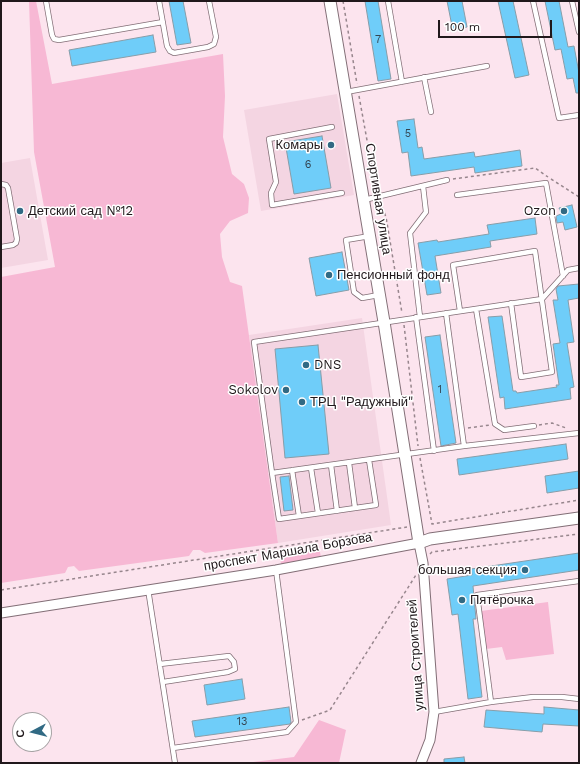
<!DOCTYPE html>
<html>
<head>
<meta charset="utf-8">
<style>
	body { margin:0 }
	#map { position:relative; width:580px; height:764px; overflow:hidden; background:#fce4ee; font-family:"Work Sans",sans-serif }
	canvas { display:block }
	.frame { position:absolute; inset:0; border:2px solid #20181b; pointer-events:none }
	.north { position:absolute; left:12px; top:712px; width:40px; height:40px; box-sizing:border-box; background:#fff; border:1px solid #a6a3a4; border-radius:50%; rotate:263deg; font-size:11px; font-weight:700; line-height:16px; text-align:center; color:#20181b }
	.north::after { content:''; display:block; margin:auto; width:14px; height:18px; background:#316a84; clip-path:polygon(50% 0,100% 100%,50% 72%,0 100%) }
	.scale { position:absolute; left:438px; top:20px; width:114px; height:18px; box-sizing:border-box; border:2px solid #20181b; border-top:0; padding-left:5px; font-size:12px; line-height:14px; white-space:nowrap; color:#20181b; -webkit-text-stroke:3px #fff; paint-order:stroke }
</style>
</head>
<body>
<div id="map">
<canvas width="580" height="764"></canvas>
<div class="frame"></div>
<div class="north">С</div>
<div class="scale">100 m</div>
</div>
<script>
const context = document.querySelector('canvas').getContext('2d');
context.lineJoin = 'round';
function paint(path, color) { context.fillStyle = color; context.fill(path, 'evenodd'); }
const poly = rows => new Path2D(rows.map(r => 'M' + r).join(''));
function trace(path, color, width, dash) { context.strokeStyle = color; context.lineWidth = width; context.lineCap = dash ? 'butt' : 'round'; context.setLineDash(dash || []); context.stroke(path); }
function write(font, color, halo, rows, align = 'center') {
  context.font = font + ' "Work Sans",sans-serif'; context.lineWidth = 3; context.setLineDash([]); context.textBaseline = 'middle'; context.strokeStyle = halo; context.fillStyle = color; for (const [text, x, y, turn = 0] of rows) {
    context.save(); context.translate(x, y); context.rotate((+turn || 0) * Math.PI / 180); context.textAlign = isNaN(turn) ? turn : align; if (halo) context.strokeText(text, 0, 0); context.fillText(text, 0, 0); context.restore();
  }
}
paint(poly([
	[337,94,354,195,261,211,244,110],
	[30,158,48,260,1,268,1,163],
	[362,318,391,525,278,543,249,335]
]), '#f4d5e2');
paint(poly([
	[29,1,36,1,52,84,223,54,225,96,223,137,232,174,244,184,249,198,248,213,230,221,220,234,222,257,230,282,242,286,278,543,205,553,200,550,193,550,189,556,79,571,74,566,68,567,65,573,1,583,1,277,55,267,34,152],
	[319,546,321,558,281,564,279,551],
	[548,602,554,654,506,660,502,647,486,649,481,611],
	[319,720,346,730,339,763,245,763,294,757]
]), '#f7b8d4');
const building = poly([
	[169,1,183,1,191,43,177,45,169,1],
	[365,1,378,1,391,79,378,81,365,1],
	[447,1,462,1,467,27,453,31,447,1],
	[498,1,513,1,529,75,515,78,498,1],
	[545,1,559,1,568,47,574,46,579,73,579,93,576,93,573,78,567,79,561,49,555,50,545,1],
	[153,35,156,52,72,66,69,50,153,35],
	[414,119,418,148,422,147,424,159,474,152,475,157,520,150,522,166,475,173,474,167,411,176,408,152,402,153,397,121,414,119],
	[322,136,331,188,294,194,285,142,322,136],
	[572,205,577,227,565,230,563,222,557,223,556,216,561,214,559,208,572,205],
	[535,218,537,234,490,241,491,247,435,256,441,293,427,295,418,243,437,240,438,242,489,234,487,225,535,218],
	[342,252,349,290,316,296,309,258,342,252],
	[579,284,579,298,568,300,574,342,567,343,574,387,570,388,571,399,505,409,504,397,500,398,488,317,502,316,513,391,516,391,517,393,557,387,556,385,559,385,553,344,560,343,553,300,558,300,556,289,558,286,579,284],
	[440,335,456,443,441,446,425,337,440,335],
	[318,345,329,454,285,458,275,349,318,345],
	[566,444,568,459,459,475,457,459,566,444],
	[579,471,579,488,547,493,545,476,579,471],
	[289,476,293,510,284,511,280,477,289,476],
	[579,553,579,570,473,586,476,619,473,619,482,697,468,699,458,614,452,615,447,579,472,575,471,569,579,553],
	[242,679,245,699,207,705,204,685,242,679],
	[289,707,291,722,290,724,195,737,192,721,289,707],
	[544,707,579,710,579,726,543,724,542,732,484,727,486,710,544,714,544,707],
	[464,757,465,763,444,763,444,759,464,757]
]);
paint(building, '#6fcdf9');
trace(building, '#889da8', 1);
const service = poly([
	[46,1,52,35,54,39,59,40,163,22],
	[159,1,167,46,170,51,174,53,208,47,214,44,216,37,209,1],
	[388,1,402,82],
	[533,1,559,118,579,115],
	[572,1,579,32],
	[424,77,431,112],
	[346,92,487,66],
	[332,127,269,139,276,182,271,193,272,205,342,193],
	[1,184,6,185,8,188,17,239,16,243,13,245,1,247],
	[457,195,546,183,563,276],
	[364,200,447,180],
	[370,236,346,240,354,292,362,298,379,295],
	[476,309,495,424,504,430,534,426],
	[460,311,453,265,535,251,552,372,521,377,511,303],
	[446,313,464,446],
	[416,317,434,451],
	[420,317,410,233,426,212,423,186],
	[579,433,464,446,272,473,254,342,542,299,568,270,579,268],
	[349,463,355,508],
	[331,465,337,511],
	[311,468,318,513],
	[292,470,299,516],
	[272,473,279,519,376,505,369,460],
	[148,589,175,763],
	[160,664,229,656,234,662,235,669,228,672,163,682],
	[491,702,477,595,579,581],
	[434,712,491,702,533,697,562,697,579,699],
	[173,748,287,732,296,722,276,570]
]);
const minor = poly([
	[1,613,276,570,419,543,423,563,434,712,430,740,421,763]
]);
const tertiary = poly([
	[330,1,384,322,419,543,430,539,579,518]
]);
trace(service, '#826e76', 6);
trace(minor, '#826e76', 11);
trace(tertiary, '#826e76', 13);
trace(poly([
	[343,1,357,84],
	[359,96,376,190],
	[453,179,535,168,548,177],
	[551,179,579,197],
	[380,202,386,217,402,313],
	[404,325,418,446],
	[539,425,552,423,566,428],
	[468,428,490,425],
	[420,458,432,524,579,500],
	[430,554,432,552,579,534],
	[1,590,407,527],
	[302,720,330,710,416,575]
]), '#97868d', 1.5, [3, 3]);
trace(service, '#fff', 4.5);
trace(minor, '#fff', 9);
trace(tertiary, '#fff', 11);
for (const [x, y, r, color] of [
	[331,145,4,"#316a84"],
	[20,211,4,"#316a84"],
	[564,211,4,"#316a84"],
	[329,275,4,"#316a84"],
	[306,365,4,"#316a84"],
	[286,390,4,"#316a84"],
	[302,402,4,"#316a84"],
	[525,570,4,"#316a84"],
	[462,600,4,"#316a84"]
]) { const dot = new Path2D(); dot.arc(x, y, r, 0, 2 * Math.PI); context.fillStyle = color; context.fill(dot); trace(dot, '#fff', 1.5); }
write('11px', '#344552', null, [
	["7",378,40],
	["5",408,134],
	["6",308,165],
	["1",440,390],
	["13",242,722]
]);
write('13px', '#20181b', '#fff', [
	["Комары",323,145,"right"],
	["Детский сад №12",28,211],
	["Ozon",556,211,"right"],
	["Пенсионный фонд",337,275],
	["DNS",314,365],
	["Sokolov",278,390,"right"],
	["ТРЦ \"Радужный\"",310,402],
	["большая секция",517,570,"right"],
	["Пятёрочка",470,600]
], 'left');
write('13px', '#20181b', '#fff', [
	["Спортивная улица",378,199,81],
	["проспект Маршала Борзова",288,552,-10],
	["улица Строителей",416,655,-94]
]);
</script>
</body>
</html>
